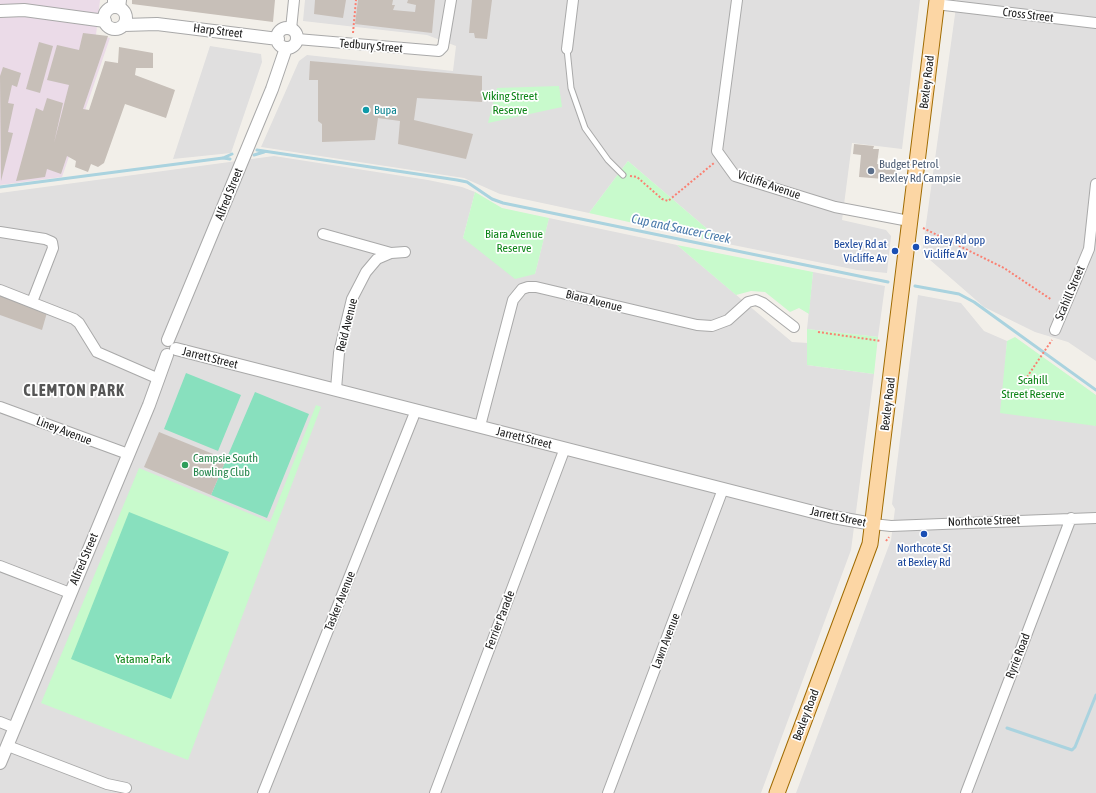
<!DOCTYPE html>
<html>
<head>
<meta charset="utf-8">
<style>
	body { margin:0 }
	canvas { display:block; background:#f2efe9 }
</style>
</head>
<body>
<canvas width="1096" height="793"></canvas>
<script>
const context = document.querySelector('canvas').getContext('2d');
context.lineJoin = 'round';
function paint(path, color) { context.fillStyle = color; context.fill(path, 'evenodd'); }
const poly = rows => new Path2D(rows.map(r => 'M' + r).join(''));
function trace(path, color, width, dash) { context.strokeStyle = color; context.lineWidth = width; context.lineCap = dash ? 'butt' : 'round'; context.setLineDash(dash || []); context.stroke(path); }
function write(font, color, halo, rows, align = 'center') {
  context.font = font + ' "Asap Condensed",sans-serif'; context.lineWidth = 3.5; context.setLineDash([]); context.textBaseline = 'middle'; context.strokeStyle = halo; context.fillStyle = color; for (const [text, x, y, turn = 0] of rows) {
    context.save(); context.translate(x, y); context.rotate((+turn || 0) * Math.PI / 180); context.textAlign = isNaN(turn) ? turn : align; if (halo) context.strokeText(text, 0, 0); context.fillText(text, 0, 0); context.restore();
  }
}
paint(poly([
	[305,0,920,0,902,149,852,143,842,220,886,230,891,236,887,273,857,270,713,241,712,233,628,161,589,213,500,194,464,178,261,147,299,61,307,55,453,71,456,46,427,35,303,21],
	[957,0,1096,0,1096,361,1068,342,1035,332,984,307,922,253],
	[210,46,261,54,262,62,231,153,173,159],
	[274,156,428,180,462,187,475,192,463,238,535,274,549,218,677,245,792,342,808,343,807,365,874,374,851,550,761,793,0,793,0,193],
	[813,272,885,286,878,337,807,329],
	[918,295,961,303,984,331,1007,341,1005,366,1085,423,1096,426,1096,793,796,793,891,540,895,509,892,504]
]), '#e0dfdf');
paint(poly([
	[0,0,100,0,96,35,110,38,62,177,0,185]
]), '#ebdbe8');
paint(poly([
	[559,86,562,107,488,123,497,88],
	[628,161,712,233,713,241,589,213],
	[475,192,502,208,549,218,535,274,515,279,463,238],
	[677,245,813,272,809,314,799,308,790,312,765,292,751,291,736,295],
	[807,329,878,337,874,374,807,365],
	[1015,337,1096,395,1096,426,1000,413,1007,341],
	[316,405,321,407,188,760,41,703,139,468,270,522]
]), '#c8facc');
paint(poly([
	[186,373,241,395,218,451,164,429],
	[255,392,309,414,267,518,211,495],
	[129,512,229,552,171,699,71,659]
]), '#88e0be');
trace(poly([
	[257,150,457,180,467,182,492,199,503,203,888,282],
	[254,155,264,152],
	[223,158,230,159],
	[0,187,223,158,232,154],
	[915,286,959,294,974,302,1096,390],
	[1007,728,1072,750,1075,747,1096,695]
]), '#aad3df', 3);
paint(poly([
	[132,0,275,0,273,22,132,4],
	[315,0,346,0,343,18,314,14],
	[358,0,393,0,392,5,395,5,393,10,415,12,416,5,407,3,408,0,435,0,432,33,355,24],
	[472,0,492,0,487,39,475,38,474,33,469,33],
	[83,33,108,36,83,109,89,110,105,61,118,63,119,47,153,53,153,68,136,68,135,75,175,90,166,118,125,104,104,163,98,167,91,164,88,172,75,167,76,161,67,156,61,174,47,169,45,177,16,181,36,108,43,111,47,98,63,103,54,143,69,85,47,80,57,45,79,50],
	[39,42,53,46,40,93,26,89],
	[310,61,482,76,482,102,417,98,414,120,473,134,466,159,398,144,400,121,378,118,375,140,322,142,322,124,318,121,318,80,309,80],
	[3,67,21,73,17,87,12,85,8,103,14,104,8,132,13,133,1,181,0,76],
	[854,144,874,146,873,149,879,149,877,164,897,166,896,180,859,177,861,155,853,154],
	[0,292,48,309,42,330,0,315],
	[159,432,223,458,222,462,225,462,211,495,144,467]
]), '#c7bfb8');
const service = poly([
	[567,49,571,88,585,128,608,160,623,175]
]);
const minor = poly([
	[737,0,717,151,735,176,835,207,909,221],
	[936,4,1096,23],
	[113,7,113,0],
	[120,8,121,0],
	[291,29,294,0],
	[297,39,439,51,443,47,451,0],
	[567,49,573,0],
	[0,232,45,239,52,242,53,248,32,302],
	[323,234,391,253],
	[0,290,74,319,79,323,97,352,159,379],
	[1055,330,1089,249,1096,184],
	[336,389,339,353,352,299,366,272,377,259,391,253,405,252],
	[0,407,128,454],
	[480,426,513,300,522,289,528,287,536,287,697,325,712,326,728,320,748,302,756,300,763,303,794,327],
	[873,524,891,526,1096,518],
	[0,566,70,593],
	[0,722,15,728],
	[8,746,107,784,126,788],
	[263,793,416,410],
	[435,793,565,448],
	[608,793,723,489],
	[966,793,1071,518]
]);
const tertiary = poly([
	'104 18a11 11 0 1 1 22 0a11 11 0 1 1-22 0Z',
	[0,11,24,10,105,21],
	[124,25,157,24,278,39],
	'277 38a10 10 0 1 1 20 0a10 10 0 1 1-20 0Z',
	[168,340,272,89,286,48],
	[176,349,833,517,873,524],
	[0,763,149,405,167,355]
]);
const primary = poly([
	[777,793,870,544,937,0]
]);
trace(service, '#a9a9a9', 7);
trace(minor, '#a9a9a9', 12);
trace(tertiary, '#a9a9a9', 14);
trace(primary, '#a06b00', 17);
trace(poly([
	[353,33,356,0],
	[630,176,637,177,662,199,668,201,714,163],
	[923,228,1004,268,1052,300],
	[818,332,881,341],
	[1027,377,1052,340],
	[886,541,889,537]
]), '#fa8072', 2, [2, 2]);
trace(service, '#fff', 5);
trace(minor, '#fff', 10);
trace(tertiary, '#fff', 12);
trace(primary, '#fcd6a4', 15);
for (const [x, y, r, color] of [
	[366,110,4,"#0f9aa8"],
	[871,171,4,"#5c6f8a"],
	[916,247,4,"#1a4fb4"],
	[895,251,4,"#1a4fb4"],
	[185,465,4,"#2e9e5b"],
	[924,534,4,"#1a4fb4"]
]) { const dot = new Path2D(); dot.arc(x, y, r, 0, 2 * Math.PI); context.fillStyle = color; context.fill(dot); trace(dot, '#fff', 1.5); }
write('12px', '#222', '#fff', [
	["Cross Street",1028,15,7],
	["Harp Street",218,31,7],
	["Tedbury Street",371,46,5],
	["Bexley Road",927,82,-83],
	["Vicliffe Avenue",769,185,19],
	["Alfred Street",229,194,-68],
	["Scahill Street",1070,293,-67],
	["Biara Avenue",594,301,14],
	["Reid Avenue",347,325,-76],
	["Jarrett Street",210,358,14],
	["Bexley Road",888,404,-83],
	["Liney Avenue",64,431,21],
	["Jarrett Street",524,438,14],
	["Jarrett Street",838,517,12],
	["Northcote Street",984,521,-2],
	["Alfred Street",84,559,-67],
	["Tasker Avenue",340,601,-68],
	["Ferrier Parade",500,620,-69],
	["Lawn Avenue",666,641,-69],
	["Ryrie Road",1018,656,-69],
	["Bexley Road",806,715,-69]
]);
write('12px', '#0c8416', '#fff', [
	["Viking Street",510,96],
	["Reserve",510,110],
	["Biara Avenue",514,234],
	["Reserve",514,248],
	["Scahill",1033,380],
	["Street Reserve",1033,394],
	["Yatama Park",143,659]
]);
write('12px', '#0d838f', '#fff', [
	["Bupa",374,110]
], 'left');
write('12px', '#4e5e75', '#fff', [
	["Budget Petrol",879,164],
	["Bexley Rd Campsie",879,178]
], 'left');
write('12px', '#164399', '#fff', [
	["Bexley Rd opp",924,240],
	["Vicliffe Av",924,254],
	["Bexley Rd at",887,244,"right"],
	["Vicliffe Av",887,258,"right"],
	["Northcote St",924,548,"center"],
	["at Bexley Rd",924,562,"center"]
], 'left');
write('12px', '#27864d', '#fff', [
	["Campsie South",193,458],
	["Bowling Club",193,472]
], 'left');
write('italic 13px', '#4a7aab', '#fff', [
	["Cup and Saucer Creek",681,229,12]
]);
context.letterSpacing = '1px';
write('bold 16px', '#555', '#fff', [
	["CLEMTON PARK",74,391]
]);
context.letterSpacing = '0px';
</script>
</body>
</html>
